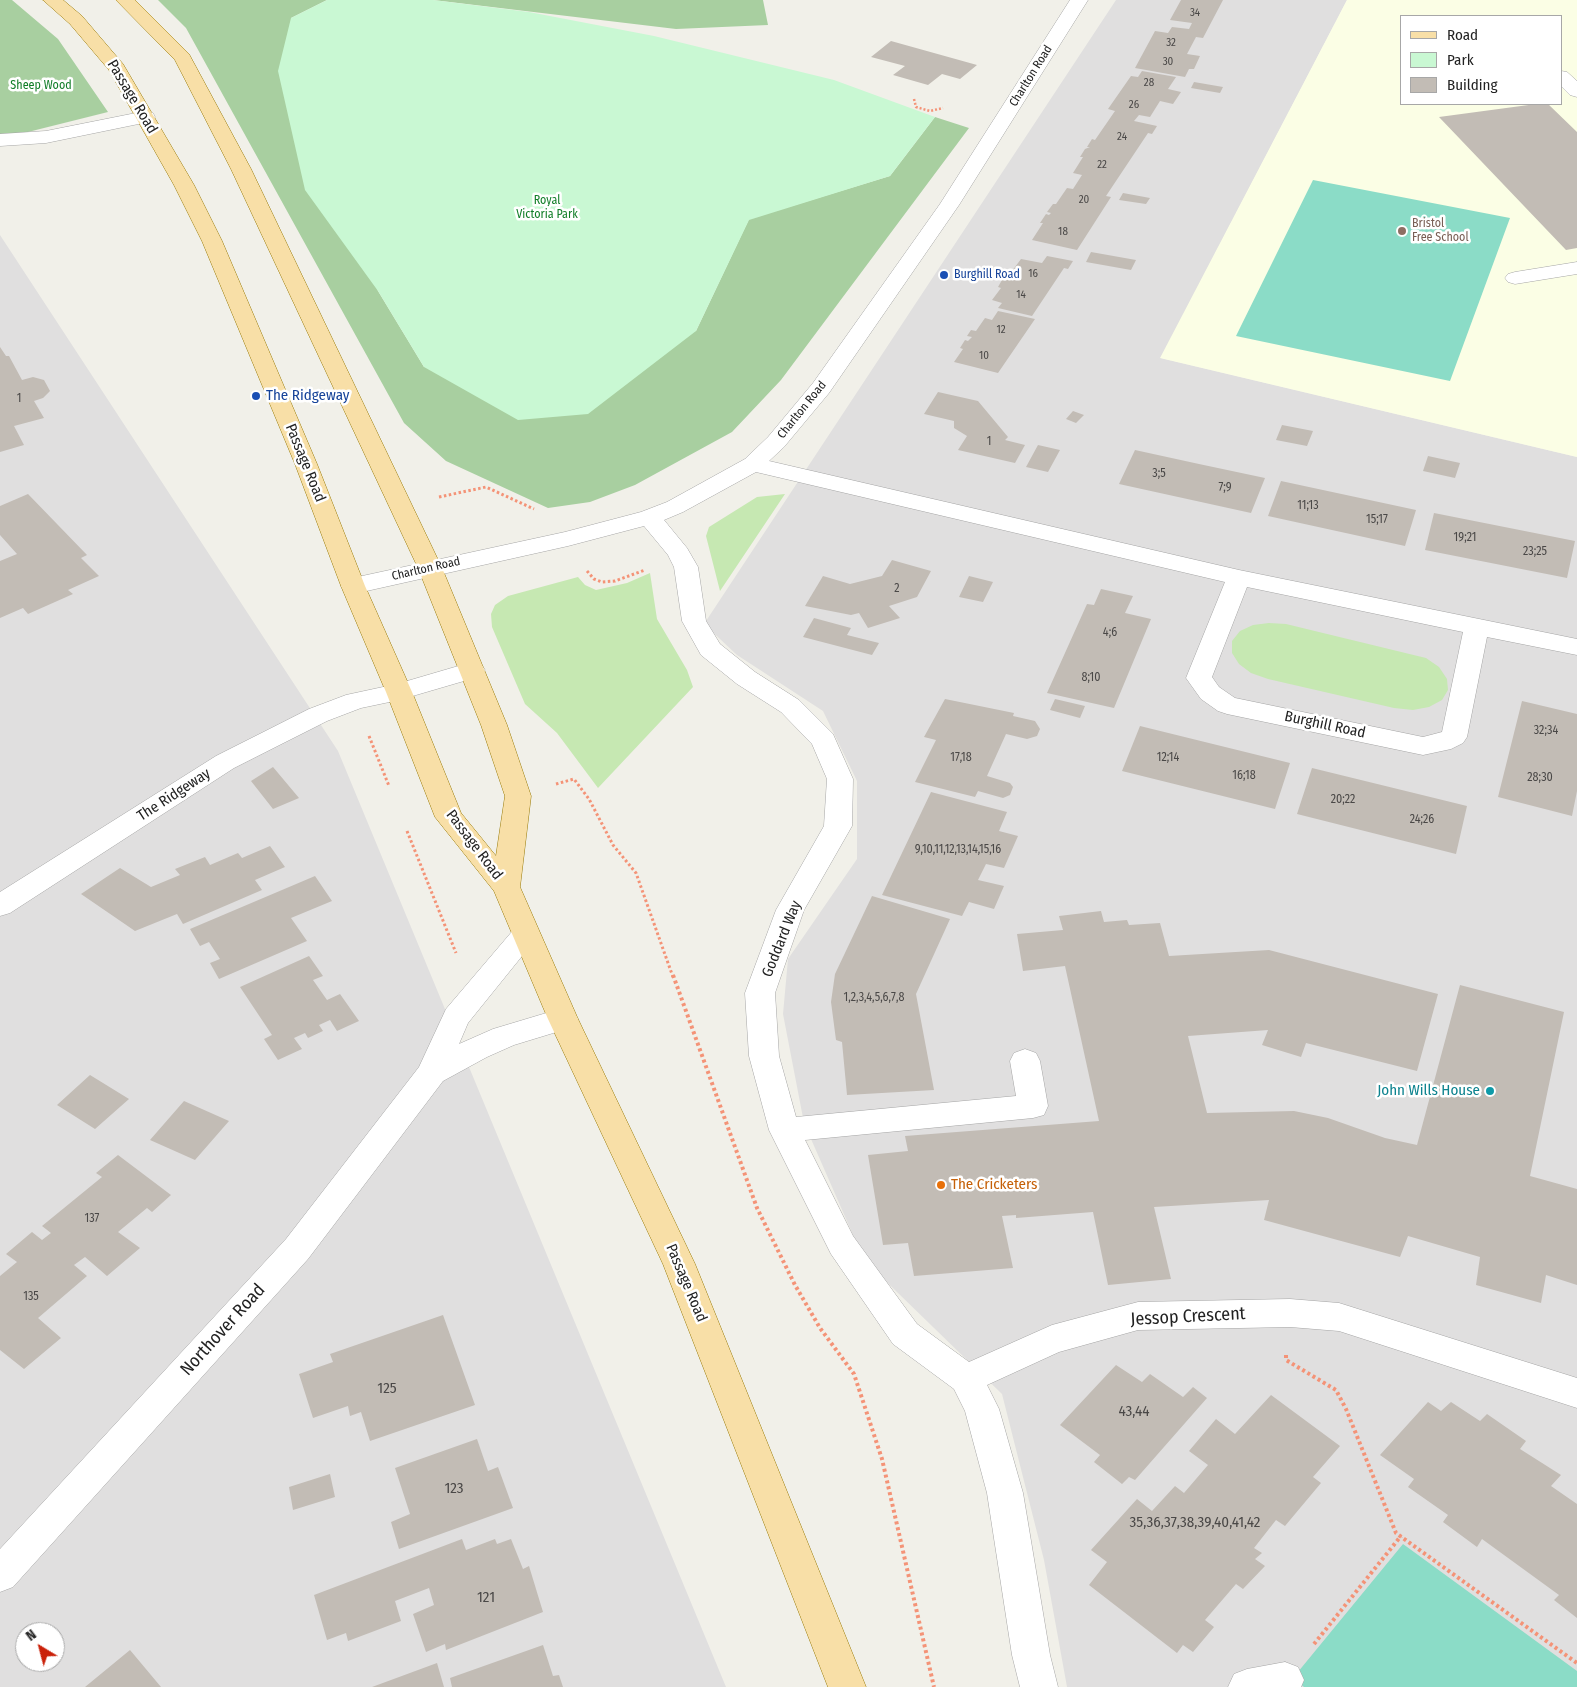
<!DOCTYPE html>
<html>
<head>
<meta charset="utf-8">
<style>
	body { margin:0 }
	#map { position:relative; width:1577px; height:1687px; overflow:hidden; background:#f1f0e9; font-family:"Fira Sans Condensed",sans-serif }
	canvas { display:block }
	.legend { position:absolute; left:1400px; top:15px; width:162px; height:90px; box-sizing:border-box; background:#fff; border:1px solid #a7a7a7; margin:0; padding:6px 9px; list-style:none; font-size:15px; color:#222 }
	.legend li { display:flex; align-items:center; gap:10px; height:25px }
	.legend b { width:25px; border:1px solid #a7a7a7 }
	.north { position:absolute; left:15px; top:1622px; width:50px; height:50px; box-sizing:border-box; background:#fff; border:1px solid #a7a7a7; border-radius:50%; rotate:323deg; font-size:14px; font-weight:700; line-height:20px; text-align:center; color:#222 }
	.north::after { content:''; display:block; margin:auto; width:18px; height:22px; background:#ca2109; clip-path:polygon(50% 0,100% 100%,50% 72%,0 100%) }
</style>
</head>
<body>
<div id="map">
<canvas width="1577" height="1687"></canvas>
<ul class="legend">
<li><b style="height:6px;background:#f8dfa7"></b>Road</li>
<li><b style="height:14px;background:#c9f8d3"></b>Park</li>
<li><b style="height:14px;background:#c2bcb5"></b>Building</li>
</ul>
<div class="north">N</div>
</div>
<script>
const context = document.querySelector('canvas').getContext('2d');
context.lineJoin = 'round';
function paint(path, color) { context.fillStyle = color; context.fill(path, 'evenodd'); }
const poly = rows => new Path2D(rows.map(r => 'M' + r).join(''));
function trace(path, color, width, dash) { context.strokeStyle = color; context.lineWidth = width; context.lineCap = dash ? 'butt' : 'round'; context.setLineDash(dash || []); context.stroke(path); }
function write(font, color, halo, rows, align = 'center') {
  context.font = font + ' "Fira Sans Condensed",sans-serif'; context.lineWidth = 5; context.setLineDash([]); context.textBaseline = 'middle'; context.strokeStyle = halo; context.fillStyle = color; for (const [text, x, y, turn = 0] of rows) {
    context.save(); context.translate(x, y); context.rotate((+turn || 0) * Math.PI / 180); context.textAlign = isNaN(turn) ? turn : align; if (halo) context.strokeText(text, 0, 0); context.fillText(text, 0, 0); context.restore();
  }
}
paint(poly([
	[1116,0,1347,0,1161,358,1577,457,1577,1687,1067,1687,1044,1560,1002,1394,864,1260,804,1123,783,1014,788,959,857,859,857,781,823,711,737,655,704,624],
	[0,235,338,751,726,1687,0,1687],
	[25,1632,55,1632,55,1662,25,1662]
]), '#e0dfdf');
paint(poly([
	[1347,0,1577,0,1577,457,1160,358],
	[1401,16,1561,16,1561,104,1401,104]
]), '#fbfee5');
paint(poly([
	[785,494,720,591,706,536,709,527,757,497],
	[650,573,657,619,687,670,693,687,598,788,557,733,525,704,492,627,491,614,495,605,508,596,578,577,585,585,596,590,627,583],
	[1269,623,1286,624,1426,658,1439,667,1447,679,1448,690,1442,700,1429,707,1413,710,1394,708,1268,679,1251,673,1239,664,1232,653,1232,641,1240,631,1253,625]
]), '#c6e8b2');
paint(poly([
	[0,0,12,0,58,39,108,112,0,139],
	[158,0,327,0,291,18,378,291,424,367,696,331,749,219,890,176,935,117,969,128,781,380,732,432,635,485,590,502,548,508,446,461,404,423,186,28],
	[433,0,763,0,768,25,676,29]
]), '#a8cfa0');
paint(poly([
	[327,0,433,0,529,12,654,36,834,80,935,117,890,176,749,220,696,331,588,414,518,420,424,367,378,291,305,190,278,71,291,18]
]), '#c9f8d3');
paint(poly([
	[1313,180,1510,218,1450,381,1236,336],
	[1403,1544,1577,1671,1577,1687,1304,1687,1293,1678]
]), '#8bdcc7');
paint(poly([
	[1181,0,1223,0,1203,38,1196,37,1187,54,1200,56,1194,69,1189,69,1185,77,1135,68,1155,31,1168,33,1172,27,1189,29,1192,23,1170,20],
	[891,41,977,65,960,79,942,74,928,85,893,75,905,66,871,57],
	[1142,71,1176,77,1168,89,1181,92,1173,104,1160,101,1150,117,1139,115,1134,121,1157,126,1152,134,1148,133,1106,196,1111,197,1077,250,1032,240,1043,223,1040,223,1046,214,1049,215,1051,213,1047,212,1053,204,1056,204,1067,188,1073,189,1082,175,1073,173,1083,157,1080,157,1085,149,1090,147,1087,147,1092,139,1095,140,1115,111,1108,109,1131,76,1138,77],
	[1194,82,1223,87,1220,93,1191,88],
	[1536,104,1548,104,1577,132,1577,248,1566,250,1439,117],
	[1123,193,1150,198,1146,204,1119,200],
	[1091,252,1136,260,1131,270,1086,262],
	[1047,256,1073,261,1068,269,1064,268,1032,316,998,308,1002,303,992,300,1001,288,998,287,1002,280,1006,281,1009,277,1004,276,1008,270,1012,271,1021,259,1042,263],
	[998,311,1035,319,998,373,954,362,963,349,960,348,965,340,968,341,972,337,967,336,971,330,976,331,985,318,992,320],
	[0,347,6,356,9,356,22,380,33,377,44,380,50,391,43,398,34,401,44,418,14,426,24,445,0,452],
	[938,392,978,401,1008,437,1005,440,1025,445,1015,463,958,450,967,436,954,428,954,421,924,414],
	[1073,411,1084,415,1076,423,1066,419],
	[1282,425,1313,431,1307,446,1276,440],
	[1038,445,1060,450,1048,472,1026,467],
	[1135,450,1199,464,1265,478,1251,513,1119,484],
	[1428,456,1460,463,1455,478,1423,471],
	[1281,481,1416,510,1405,546,1268,516],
	[28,494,87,555,81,558,99,576,68,590,73,594,28,614,23,608,0,618,0,561,17,554,0,535,0,506],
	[1434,513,1575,541,1567,578,1425,550],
	[892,560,931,571,917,597,889,606,900,618,868,628,859,613,851,615,805,606,823,576,850,584,882,576],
	[969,576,993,582,983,602,959,597],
	[1101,589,1133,596,1125,613,1151,619,1114,708,1047,693,1087,604,1094,605],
	[814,618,851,628,847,635,879,643,872,655,803,637],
	[945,699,1014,713,1013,716,1035,721,1040,729,1037,736,1027,739,1006,734,987,776,1010,783,1013,787,1010,795,1003,798,978,791,975,797,915,782,936,740,924,737],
	[1055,699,1085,706,1080,718,1050,710],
	[1522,701,1577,714,1577,791,1572,816,1498,797],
	[1140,726,1290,763,1275,809,1122,771],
	[273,767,299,798,273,809,251,781],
	[1312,768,1467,806,1456,854,1297,814],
	[931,792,1007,812,999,831,1018,836,1004,868,986,864,978,880,1004,886,994,909,969,902,962,916,882,895],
	[270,846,285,867,255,880,262,890,183,924,177,914,135,931,81,894,120,868,151,887,180,875,175,869,205,857,210,865,238,853,242,858],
	[315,876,332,901,291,918,307,941,219,979,210,963,220,959,209,942,200,946,190,929],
	[872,896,950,919,916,994,934,1090,847,1095,842,1042,836,1040,831,1002,835,974],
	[1101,911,1104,922,1127,920,1129,925,1160,923,1169,956,1269,950,1438,994,1417,1071,1306,1043,1301,1057,1262,1045,1268,1030,1188,1036,1207,1113,1294,1111,1328,1118,1385,1138,1417,1145,1460,985,1564,1012,1530,1176,1577,1189,1577,1285,1546,1275,1541,1303,1476,1285,1480,1257,1408,1236,1400,1257,1264,1220,1269,1200,1154,1207,1171,1279,1108,1285,1093,1212,1016,1218,1016,1215,1002,1216,1013,1268,914,1276,908,1243,883,1245,868,1155,908,1151,905,1136,1099,1121,1065,966,1023,971,1017,934,1063,930,1059,916],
	[309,956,323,976,313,980,327,1000,340,994,359,1021,337,1031,330,1020,319,1025,323,1031,308,1038,305,1033,294,1038,302,1049,278,1060,264,1039,272,1035,240,987],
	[90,1075,129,1099,95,1129,57,1105],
	[184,1101,229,1121,195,1160,150,1140],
	[118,1155,171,1195,152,1212,147,1208,118,1232,140,1248,107,1276,85,1257,74,1265,87,1276,38,1318,61,1338,24,1369,0,1350,0,1276,17,1262,6,1254,32,1232,42,1240,51,1233,42,1226,102,1177,96,1173],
	[443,1315,475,1405,370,1441,361,1412,350,1416,348,1406,313,1418,299,1374,333,1362,330,1354],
	[1116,1365,1142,1382,1150,1374,1183,1397,1193,1387,1207,1398,1135,1480,1129,1477,1122,1484,1094,1462,1100,1455,1060,1425],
	[1271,1395,1340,1446,1313,1477,1321,1483,1285,1526,1276,1520,1254,1548,1262,1553,1255,1559,1265,1566,1243,1589,1236,1584,1205,1620,1214,1627,1193,1652,1183,1645,1177,1653,1089,1585,1107,1562,1091,1550,1137,1499,1152,1511,1175,1486,1184,1493,1208,1465,1189,1451,1216,1419,1235,1434],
	[1428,1402,1441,1411,1451,1402,1480,1421,1487,1414,1526,1441,1520,1449,1561,1475,1551,1486,1577,1504,1577,1618,1554,1600,1559,1595,1482,1539,1477,1547,1443,1522,1448,1515,1408,1487,1414,1479,1380,1455],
	[477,1439,488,1471,498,1467,513,1508,399,1549,391,1522,410,1514,395,1468],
	[330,1474,335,1497,293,1510,289,1487],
	[462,1539,466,1550,495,1539,497,1544,511,1539,523,1569,529,1566,543,1612,446,1650,445,1644,426,1652,413,1614,434,1605,429,1588,395,1601,401,1621,348,1641,346,1633,327,1640,314,1595],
	[543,1645,553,1676,559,1675,563,1687,452,1687,450,1678],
	[130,1650,161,1687,85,1687],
	[437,1663,444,1687,372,1687]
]), '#c2bcb5');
const minor = poly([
	[1070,0,1088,0,959,205,829,393,784,447,769,461,1239,570,1577,639,1577,655,1487,637,1467,737,1463,743,1451,749,1423,755,1227,714,1218,711,1201,699,1186,678,1225,582,756,472,683,512,664,520,687,548,698,567,706,621,720,644,755,672,799,700,833,734,853,779,852,826,804,910,775,993,779,1056,796,1117,1016,1096,1010,1061,1014,1053,1025,1049,1036,1053,1040,1061,1048,1106,1044,1115,1033,1118,805,1140,853,1236,917,1324,969,1362,1052,1325,1138,1302,1290,1299,1339,1303,1577,1378,1577,1408,1339,1331,1290,1327,1138,1330,1059,1352,987,1385,999,1409,1023,1493,1050,1655,1058,1687,1020,1687,1012,1655,987,1493,965,1411,954,1389,893,1344,831,1254,769,1130,749,1056,745,993,776,910,824,826,827,779,812,744,781,712,737,684,701,655,682,621,674,567,668,555,644,526,568,546,353,594,344,591,341,586,344,581,353,578,565,532,641,512,667,502,745,459,768,437,813,383,940,204,1070,0],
	[1247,587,1463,632,1442,732,1423,737,1235,698,1219,687,1212,677,1247,587],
	[1561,71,1567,72,1577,81,1577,97,1570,95,1561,86,1561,71],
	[146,111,153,113,155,117,153,121,46,143,0,146,0,134,46,131,146,111],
	[1577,262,1577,274,1515,284,1508,282,1505,278,1508,274,1515,272,1577,262],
	[472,662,481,664,485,670,481,676,399,700,361,708,327,721,234,768,10,913,0,916,0,892,216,756,309,709,346,695,397,684,472,662],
	[525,924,535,928,539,935,468,1023,459,1044,493,1029,563,1008,573,1011,578,1019,573,1027,514,1045,487,1057,443,1081,308,1259,13,1587,0,1592,0,1549,286,1239,419,1067,446,1009,515,928,525,924],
	[1285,1662,1298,1667,1304,1680,1301,1687,1228,1687,1234,1674,1247,1669,1285,1662]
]);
const major = poly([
	[43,0,63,0,82,16,123,64,194,185,222,241,317,464,365,586,412,692,461,813,496,856,505,796,481,725,418,568,231,169,175,60,116,0,135,0,189,54,251,169,442,568,507,725,531,796,520,887,578,1019,695,1264,866,1687,828,1687,663,1264,548,1019,494,891,435,817,386,692,341,586,295,464,202,241,174,185,109,70,70,24,43,0]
]);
trace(minor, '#a6a6a6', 1);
trace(major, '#987a07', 1);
trace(poly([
	[914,99,916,107,930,111,943,108]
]), '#f49377', 2.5, [2, 2]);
trace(poly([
	[439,497,486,487,534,509],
	[587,571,594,579,602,582,615,581,645,570],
	[369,736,389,786],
	[556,784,574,779,589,799,613,845,636,873,673,977],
	[407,831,456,953]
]), '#f49377', 3, [2.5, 2.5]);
trace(poly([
	[673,975,757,1208,795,1285,820,1328,854,1374,882,1459,934,1687],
	[1286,1355,1286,1360,1336,1390,1346,1409,1396,1533,1577,1663],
	[1314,1644,1401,1536]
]), '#f49377', 4, [3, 3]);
paint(minor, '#fff');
paint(major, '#f8dfa7');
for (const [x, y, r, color] of [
	[1402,231,5,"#8d6e63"],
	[944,275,5,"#1a4fb4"],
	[256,396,5,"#1a4fb4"],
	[1490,1091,5,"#0f9aa8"],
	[941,1185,5,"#e8710a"]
]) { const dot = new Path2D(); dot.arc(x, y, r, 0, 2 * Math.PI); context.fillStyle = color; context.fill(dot); trace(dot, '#fff', 2); }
write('11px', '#4a4847', null, [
	["34",1195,13],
	["32",1171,43],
	["30",1168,62],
	["28",1149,83],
	["26",1134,105],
	["24",1122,137],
	["22",1102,165],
	["20",1084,200],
	["18",1063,232],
	["16",1033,274],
	["14",1021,295],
	["12",1001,330],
	["10",984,356]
]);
write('12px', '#222', '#fff', [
	["Charlton Road",1031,76,-58],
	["Charlton Road",802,410,-51],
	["Charlton Road",426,569,-13]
]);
write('12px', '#117e28', '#fff', [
	["Sheep Wood",41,86],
	["Royal",547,201],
	["Victoria Park",547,215]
]);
write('12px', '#785e54', '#fff', [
	["Bristol",1412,224],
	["Free School",1412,238]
], 'left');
write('12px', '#164399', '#fff', [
	["Burghill Road",954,275]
], 'left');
write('12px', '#4a4847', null, [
	["1",19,399],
	["1",989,442],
	["3;5",1159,474],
	["7;9",1225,488],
	["11;13",1308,506],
	["15;17",1377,520],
	["19;21",1465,538],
	["23;25",1535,552],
	["2",897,589],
	["4;6",1110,633],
	["8;10",1091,678],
	["32;34",1546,731],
	["17,18",961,758],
	["12;14",1168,758],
	["16;18",1244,776],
	["28;30",1540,778],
	["20;22",1343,800],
	["24;26",1422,820],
	["9,10,11,12,13,14,15,16",958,850],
	["1,2,3,4,5,6,7,8",874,998],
	["137",92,1219],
	["135",31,1297]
]);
write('15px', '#222', '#fff', [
	["Passage Road",132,97,59],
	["Passage Road",305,463,68],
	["Burghill Road",1325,725,12],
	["The Ridgeway",174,795,-33],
	["Passage Road",474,845,53],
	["Goddard Way",782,939,-68],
	["Passage Road",686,1283,67]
]);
write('15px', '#164399', '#fff', [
	["The Ridgeway",266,396]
], 'left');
write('15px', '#0d838f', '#fff', [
	["John Wills House",1480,1091]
], 'right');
write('15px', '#c56008', '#fff', [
	["The Cricketers",951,1185]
], 'left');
write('15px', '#4a4847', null, [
	["125",387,1389],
	["43,44",1134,1412],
	["123",454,1489],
	["35,36,37,38,39,40,41,42",1195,1523],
	["121",486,1598]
]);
write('18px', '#222', '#fff', [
	["Jessop Crescent",1188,1317,-3],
	["Northover Road",223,1330,-48]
]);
</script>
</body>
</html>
